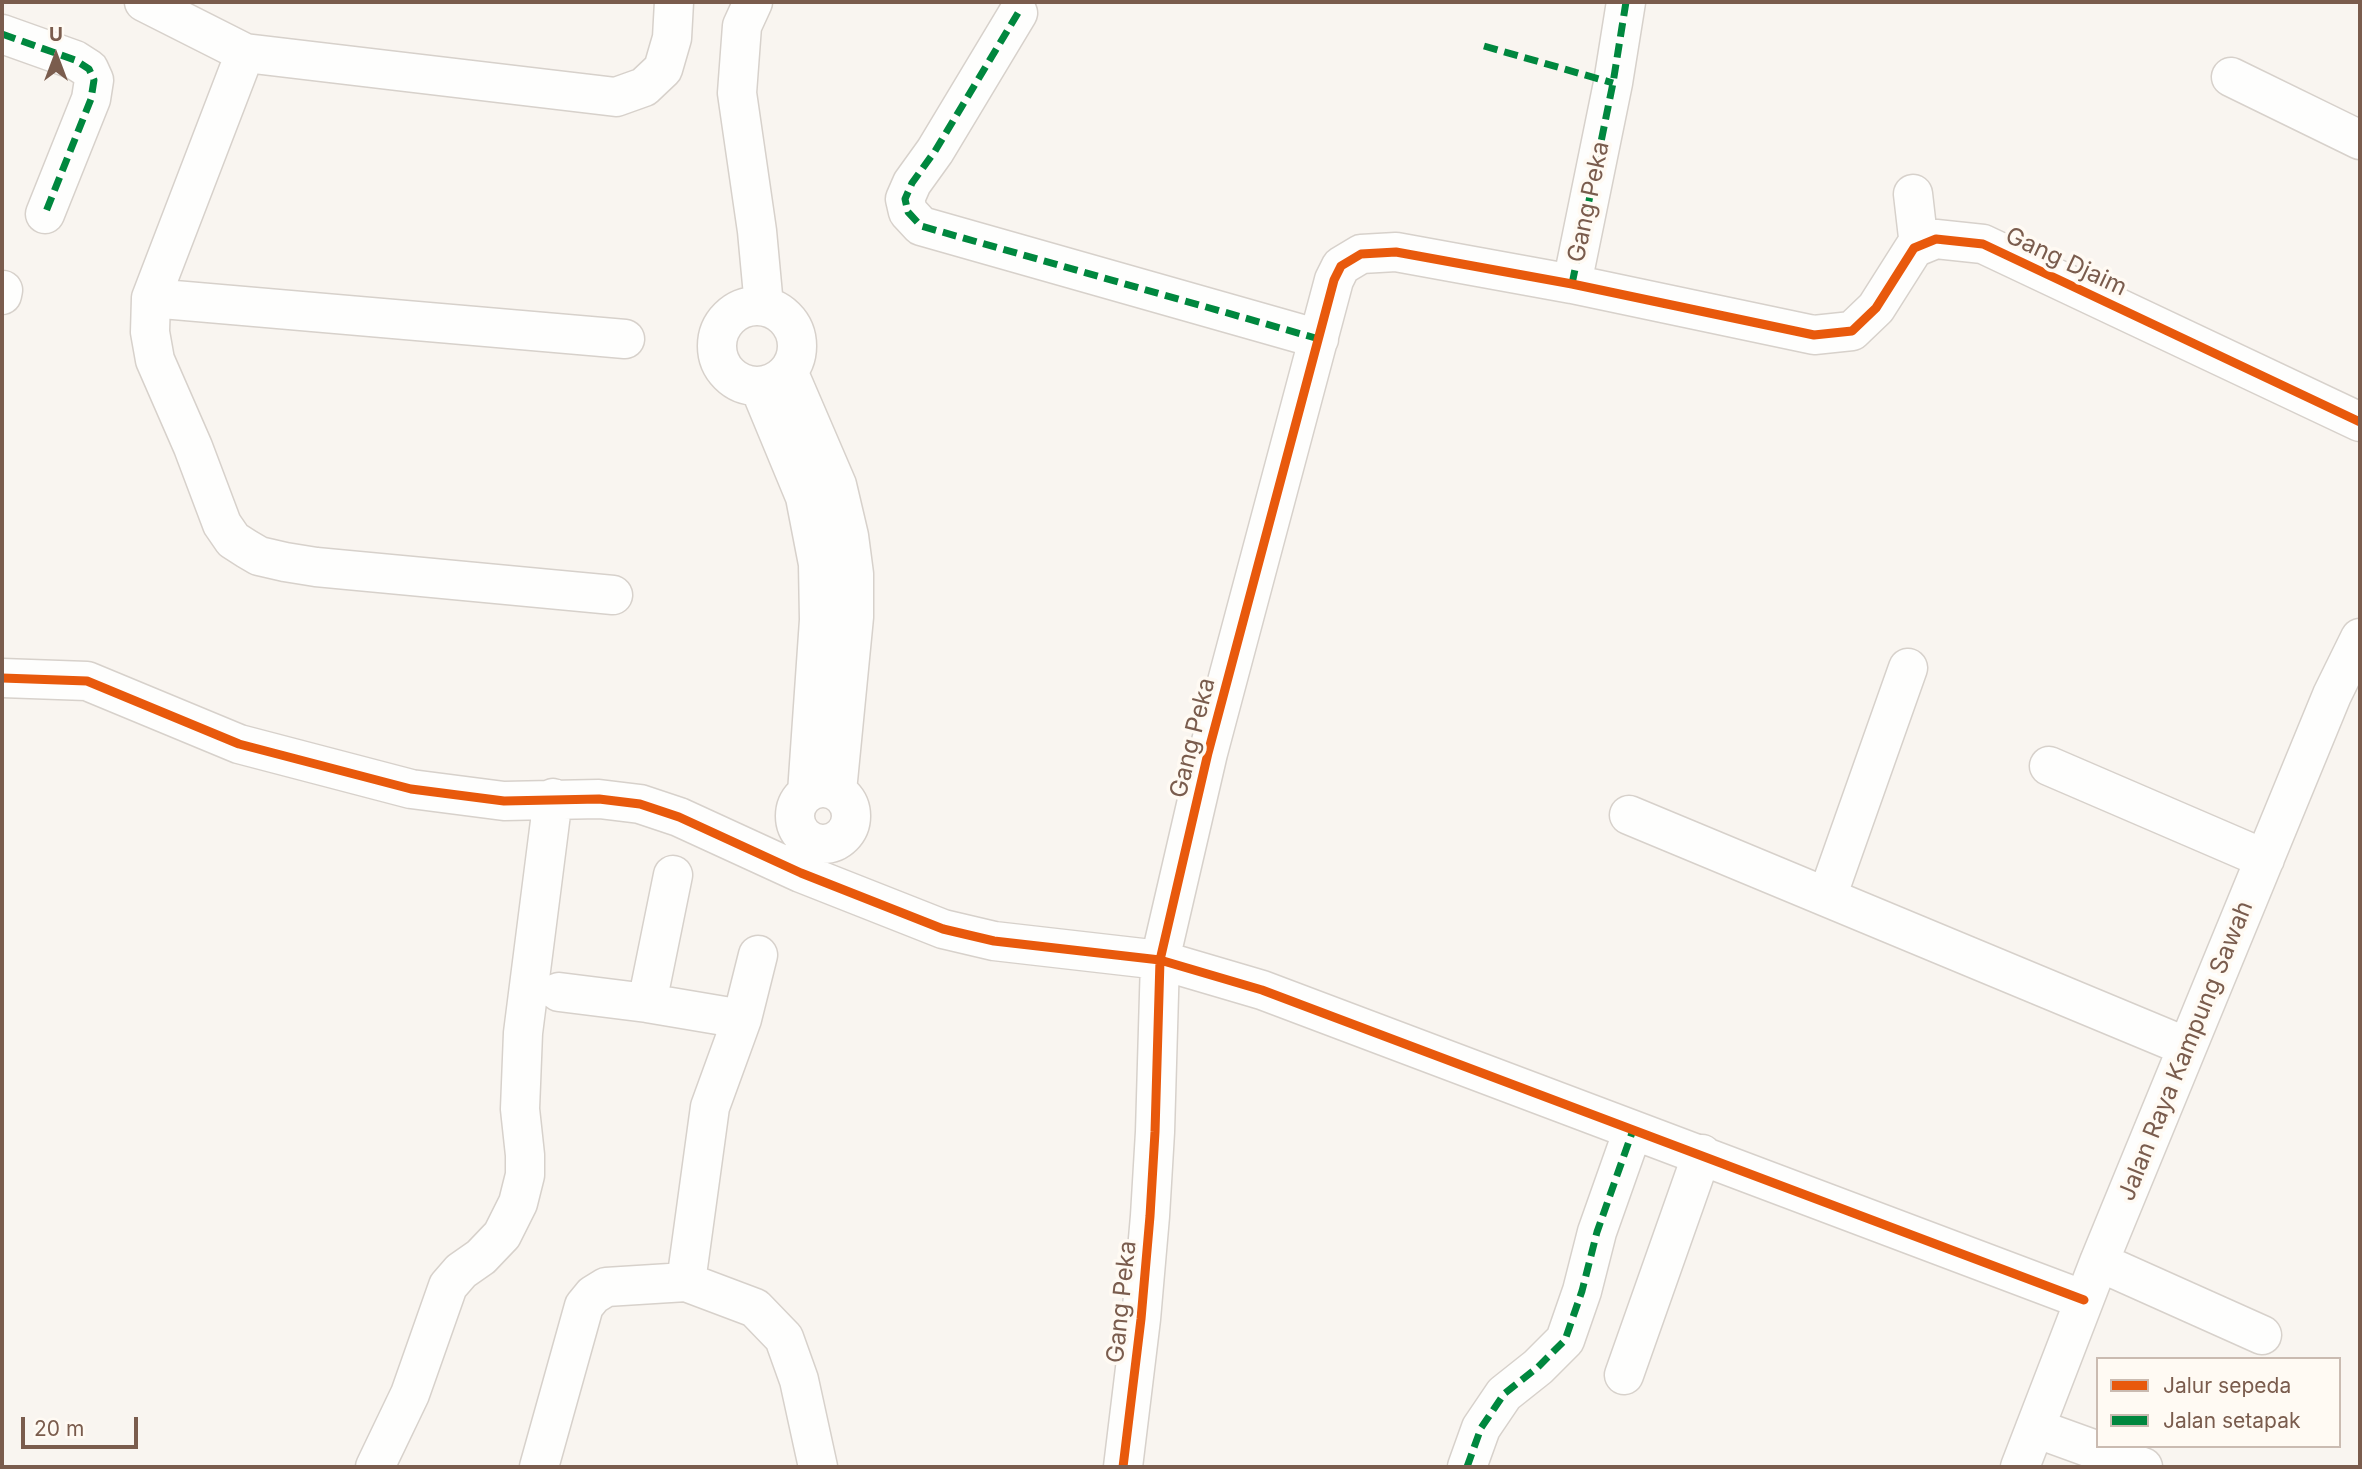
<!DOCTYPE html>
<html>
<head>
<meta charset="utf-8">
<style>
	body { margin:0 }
	#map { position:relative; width:2362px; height:1469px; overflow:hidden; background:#f9f5f0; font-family:Inter,sans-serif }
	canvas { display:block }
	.frame { position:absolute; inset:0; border:4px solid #7a5c4d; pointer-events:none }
	.legend { position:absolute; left:2096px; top:1357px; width:245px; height:91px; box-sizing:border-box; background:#fffaf3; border:2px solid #cabbb1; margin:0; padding:9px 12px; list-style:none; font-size:21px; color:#7a5c4d }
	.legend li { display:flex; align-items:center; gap:14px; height:35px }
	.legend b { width:35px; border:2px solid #cabbb1 }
	.north { position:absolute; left:21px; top:21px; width:70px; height:70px; -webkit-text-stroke:5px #fffaf3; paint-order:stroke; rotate:0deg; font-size:19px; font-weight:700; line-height:28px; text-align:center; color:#7a5c4d }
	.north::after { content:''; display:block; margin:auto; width:24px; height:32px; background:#7a5c4d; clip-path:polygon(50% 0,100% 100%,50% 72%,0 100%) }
	.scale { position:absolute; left:21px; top:1417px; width:117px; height:32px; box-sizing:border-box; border:4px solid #7a5c4d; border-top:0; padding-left:9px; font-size:21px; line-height:24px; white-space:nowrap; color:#7a5c4d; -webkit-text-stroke:5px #fffaf3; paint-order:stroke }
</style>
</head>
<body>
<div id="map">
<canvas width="2362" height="1469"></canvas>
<div class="frame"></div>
<ul class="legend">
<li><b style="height:9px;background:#e8590c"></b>Jalur sepeda</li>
<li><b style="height:9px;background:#00873e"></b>Jalan setapak</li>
</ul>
<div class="north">U</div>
<div class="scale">20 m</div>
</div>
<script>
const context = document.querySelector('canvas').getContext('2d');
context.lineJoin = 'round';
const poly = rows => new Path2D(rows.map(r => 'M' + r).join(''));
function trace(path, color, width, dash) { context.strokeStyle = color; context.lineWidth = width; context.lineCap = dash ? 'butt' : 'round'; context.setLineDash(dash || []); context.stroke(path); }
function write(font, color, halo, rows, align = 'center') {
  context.font = font + ' Inter,sans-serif'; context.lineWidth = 7; context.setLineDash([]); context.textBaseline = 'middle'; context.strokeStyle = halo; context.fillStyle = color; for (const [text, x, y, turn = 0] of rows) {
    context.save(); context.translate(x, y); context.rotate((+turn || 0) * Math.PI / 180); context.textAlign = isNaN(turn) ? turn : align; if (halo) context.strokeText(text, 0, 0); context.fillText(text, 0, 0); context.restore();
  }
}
const minor = poly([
	[144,2,245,53,616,97,644,87,663,69,672,38,674,2],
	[753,2,742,26,737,93,757,231,764,306],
	[1018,13,935,151,912,183,905,199,908,212,921,226,1319,339],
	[2,34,75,60,89,69,94,80,91,99,45,214],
	[245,53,151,298,150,332,155,360,193,447,222,524,233,540,247,549,259,556,285,562,316,567,613,595],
	[2231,77,2360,140],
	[1913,194,1919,246],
	[1572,284,1613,83,1626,2],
	[2,295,3,290],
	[151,298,625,339],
	'717 346a40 40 0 1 1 80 0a40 40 0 1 1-80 0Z',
	[788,371,837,485,849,536,854,574,854,617,837,791],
	[759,386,805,497,818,564,819,620,807,793],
	[2,678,87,681,239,744,411,789,504,801,599,799,640,804,679,817,801,873,943,929,994,941,1160,960,1262,990,2084,1300],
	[2049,766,2265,859],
	'795 816a28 28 0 1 1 56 0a28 28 0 1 1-56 0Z',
	[1629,815,2187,1047],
	[1827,897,1908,668],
	[758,955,742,1019,710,1107,686,1282,755,1308,784,1338,799,1380,818,1467],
	[559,992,647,1003,742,1019],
	[647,1003,673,875],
	[2099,1262,2262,1335],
	[1624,1375,1702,1154],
	[2035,1428,2143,1467],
	[375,1467,410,1394,448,1286,461,1271,481,1257,502,1235,518,1203,525,1175,525,1155,520,1109,523,1033,553,798],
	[539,1467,584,1306,593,1295,606,1287,686,1282],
	[1123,1467,1141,1319,1150,1216,1155,1132,1160,960,1208,753,1334,280,1341,266,1361,254,1396,252,1572,284,1814,335,1852,331,1876,308,1914,248,1936,239,1983,244,2360,422],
	[1467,1467,1481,1428,1504,1394,1538,1367,1565,1340,1582,1291,1597,1232,1633,1130],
	[2020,1467,2099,1262,2332,695,2360,638]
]);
trace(minor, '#d7d1cb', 41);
trace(minor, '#fefefd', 38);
trace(poly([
	[1018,13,935,151,912,183,905,199,908,212,921,226,1319,339],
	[2,34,75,60,89,69,94,80,91,99,45,214],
	[1484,46,1613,83],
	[1572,284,1613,83,1626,2],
	[1467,1467,1481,1428,1504,1394,1538,1367,1565,1340,1582,1291,1597,1232,1633,1130]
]), '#00873e', 7, [14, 7]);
trace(poly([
	[2,678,87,681,239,744,411,789,504,801,599,799,640,804,679,817,801,873,943,929,994,941,1160,960,1262,990,2084,1300],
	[1123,1467,1141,1319,1150,1216,1155,1132,1160,960,1208,753,1334,280,1341,266,1361,254,1396,252,1572,284,1814,335,1852,331,1876,308,1914,248,1936,239,1983,244,2360,422]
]), '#e8590c', 9);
write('24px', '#7a5c4d', '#fffaf3', [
	["Gang Peka",1589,202,-78],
	["Gang Djaim",2066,262,25],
	["Gang Peka",1193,738,-76],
	["Jalan Raya Kampung Sawah",2186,1051,-68],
	["Gang Peka",1122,1302,-84]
]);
</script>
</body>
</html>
